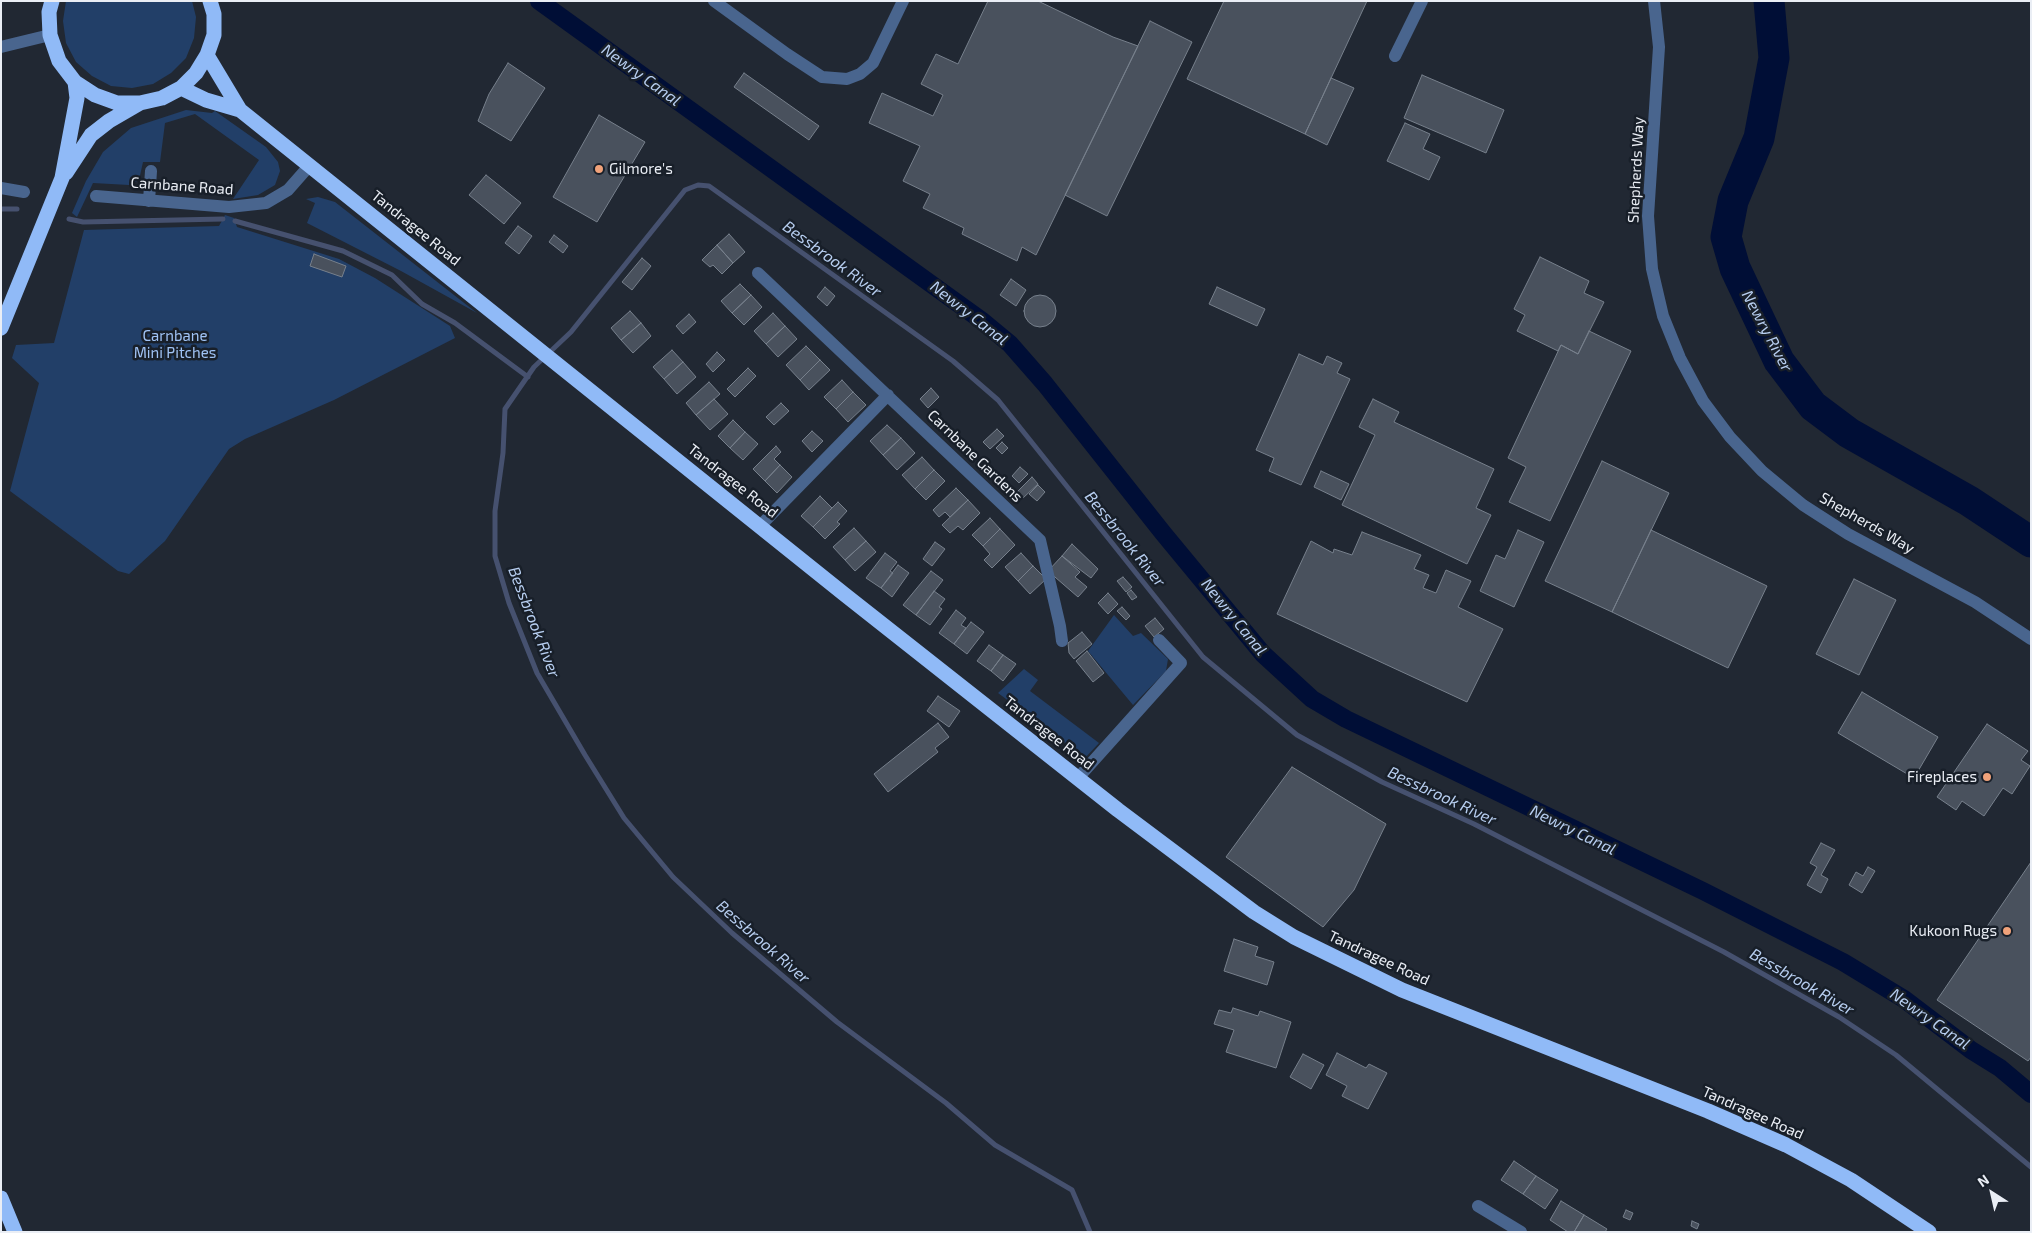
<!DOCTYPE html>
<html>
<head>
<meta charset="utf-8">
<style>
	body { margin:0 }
	#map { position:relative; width:2032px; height:1233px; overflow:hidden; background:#212833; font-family:"Exo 2",sans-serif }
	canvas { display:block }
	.frame { position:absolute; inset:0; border:2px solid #eaeef5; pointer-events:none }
	.north { position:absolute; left:1967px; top:1168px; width:50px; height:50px; -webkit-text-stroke:4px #181f29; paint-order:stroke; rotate:325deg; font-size:14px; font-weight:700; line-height:20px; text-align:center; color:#eaeef5 }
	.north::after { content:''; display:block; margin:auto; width:18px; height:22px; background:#eaeef5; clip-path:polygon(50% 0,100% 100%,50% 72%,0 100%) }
</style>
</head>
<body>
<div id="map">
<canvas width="2032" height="1233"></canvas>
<div class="frame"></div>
<div class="north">N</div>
</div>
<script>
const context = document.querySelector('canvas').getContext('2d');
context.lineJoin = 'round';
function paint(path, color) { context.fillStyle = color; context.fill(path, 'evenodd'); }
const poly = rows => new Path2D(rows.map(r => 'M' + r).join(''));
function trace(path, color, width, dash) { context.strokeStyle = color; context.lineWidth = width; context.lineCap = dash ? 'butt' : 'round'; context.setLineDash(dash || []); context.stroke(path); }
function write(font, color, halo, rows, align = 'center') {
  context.font = font + ' "Exo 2",sans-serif'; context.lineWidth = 5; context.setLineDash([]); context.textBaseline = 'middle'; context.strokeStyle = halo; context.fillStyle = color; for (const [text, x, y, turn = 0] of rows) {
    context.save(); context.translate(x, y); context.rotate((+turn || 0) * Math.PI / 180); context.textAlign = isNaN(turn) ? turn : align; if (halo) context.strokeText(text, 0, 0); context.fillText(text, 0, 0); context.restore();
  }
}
paint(poly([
	[66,1,192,1,196,17,194,38,186,58,171,73,153,84,132,88,111,86,92,76,76,62,66,43,63,21],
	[186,110,212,113,215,111,266,147,278,162,280,171,275,185,258,195,233,199,259,160,195,114,165,123,160,162,143,162,139,180,129,185,93,183,77,217,72,213,86,181,103,152,131,128],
	[318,197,335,202,477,313,401,271,307,223,315,203,306,199],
	[225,215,234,218,237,227,339,259,375,278,450,326,455,338,334,400,245,439,229,449,165,541,129,574,118,571,10,491,39,383,12,358,16,345,54,343,84,230,219,226],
	[1114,615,1133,636,1141,633,1168,659,1166,671,1133,705,1088,651],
	[1024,669,1038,680,1030,691,1099,743,1085,758,998,693]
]), '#223f68');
trace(poly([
	[1,209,17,209],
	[69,219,83,222,223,219],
	[235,221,343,251,392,275,422,304,455,323,528,377],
	[1090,1232,1072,1190,995,1145,946,1103,837,1022,732,933,673,877,624,818,585,755,537,673,509,603,495,556,495,511,503,453,505,409,534,367,571,332,685,190,698,185,709,186,953,361,998,400,1203,657,1297,735,1382,782,1474,824,1724,952,1839,1017,1896,1055,2031,1167]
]), '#46516f', 5);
trace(poly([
	[539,1,981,320,1010,344,1045,384,1163,533,1263,654,1312,699,1346,719,1703,891,1843,962,1904,999,1971,1050,2000,1068,2031,1094]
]), '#000e36', 18);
trace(poly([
	[1769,1,1774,58,1759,138,1733,201,1726,237,1735,268,1779,361,1813,406,1849,433,1969,501,2031,542]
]), '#000e36', 31);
const building = poly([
	[988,1,1038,1,1113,37,1138,46,1036,255,1022,247,1017,261,962,234,964,228,923,208,930,194,903,181,920,146,869,123,882,93,933,116,943,95,921,84,936,54,958,64,988,1],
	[1224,1,1367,1,1305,134,1187,79,1224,1],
	[1150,21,1192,42,1107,216,1065,195,1150,21],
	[508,63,545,88,511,141,478,121,489,94,508,63],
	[744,73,819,126,809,140,734,87,744,73],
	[1422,75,1504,110,1486,153,1404,118,1422,75],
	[1331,78,1354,88,1327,145,1305,134,1331,78],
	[599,115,645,142,597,222,553,197,599,115],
	[1405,123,1430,134,1423,149,1440,157,1429,180,1387,161,1405,123],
	[486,175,521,203,504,224,469,195,486,175],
	[518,226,532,236,519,254,505,243,518,226],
	[729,234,745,252,733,263,717,245,729,234],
	[554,235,568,246,563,253,549,242,554,235],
	[717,245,733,263,722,274,713,265,710,267,702,260,717,245],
	[314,254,346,266,342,277,310,266,314,254],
	[1540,257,1589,281,1584,293,1604,302,1578,354,1561,345,1558,351,1517,331,1525,315,1514,309,1540,257],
	[642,258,651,266,632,290,622,282,642,258],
	[1011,279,1026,290,1016,306,1000,295,1011,279],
	[740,284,751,295,732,313,721,301,740,284],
	[825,287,835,296,827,306,817,297,825,287],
	[1217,287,1265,309,1257,326,1209,304,1217,287],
	[751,295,762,307,744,325,732,313,751,295],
	'1024 311a16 16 0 1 1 32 0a16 16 0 1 1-32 0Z',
	[630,311,641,323,621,340,611,328,630,311],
	[773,313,785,326,766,344,754,331,773,313],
	[689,314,696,322,683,334,676,326,689,314],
	[641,323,651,336,633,353,621,340,641,323],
	[785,326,797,339,778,357,766,344,785,326],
	[1589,331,1631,351,1550,521,1509,502,1526,467,1508,458,1561,345,1578,354,1589,331],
	[806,346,820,360,800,380,786,365,806,346],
	[672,350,683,362,664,379,653,367,672,350],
	[717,352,725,360,713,372,706,364,717,352],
	[1299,354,1323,365,1327,356,1342,363,1337,373,1350,379,1301,485,1269,471,1274,458,1256,450,1299,354],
	[820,360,830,370,809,390,800,380,820,360],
	[683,362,696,377,677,394,664,379,683,362],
	[748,368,756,376,735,397,727,389,748,368],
	[842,380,853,392,836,409,824,397,842,380],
	[709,382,720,394,696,415,686,403,709,382],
	[931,388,939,397,928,408,920,399,931,388],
	[853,392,866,405,848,422,836,409,853,392],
	[714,399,728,414,710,430,696,415,714,399],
	[1373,399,1399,412,1394,422,1494,469,1476,508,1491,515,1467,564,1342,505,1375,435,1359,427,1373,399],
	[781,403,789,411,774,425,766,417,781,403],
	[733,420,745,432,730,448,718,436,733,420],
	[887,425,901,438,883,455,870,441,887,425],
	[997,429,1004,436,990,449,983,442,997,429],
	[812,431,823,441,812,452,802,441,812,431],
	[745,432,758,444,743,460,730,448,745,432],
	[901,438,915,453,897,470,883,455,901,438],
	[1002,442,1008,448,1002,454,996,448,1002,442],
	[776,446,781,452,774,459,780,465,765,481,753,469,776,446],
	[922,457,934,470,915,489,902,475,922,457],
	[1602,461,1669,493,1612,612,1545,581,1602,461],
	[780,465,792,477,777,493,765,481,780,465],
	[1020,467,1028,474,1019,483,1012,476,1020,467],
	[934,470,945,481,926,500,915,489,934,470],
	[1321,471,1349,484,1341,500,1314,487,1321,471],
	[1032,477,1038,484,1023,498,1017,492,1032,477],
	[1038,485,1045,492,1037,501,1029,494,1038,485],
	[956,488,968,500,950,517,945,512,939,517,933,510,956,488],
	[820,496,832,508,813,527,801,516,820,496],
	[968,500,980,513,963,530,958,526,950,533,942,525,968,500],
	[838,502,847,511,837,522,840,524,825,539,813,527,838,502],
	[990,518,1000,529,983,546,972,535,990,518],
	[854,528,866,541,845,560,833,547,854,528],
	[1000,529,1015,545,992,568,984,560,990,554,983,546,1000,529],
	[1518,530,1544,542,1514,607,1480,591,1496,555,1505,559,1518,530],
	[1651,530,1767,586,1728,668,1612,612,1651,530],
	[1362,532,1421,555,1414,569,1429,575,1423,588,1436,593,1446,570,1471,581,1458,607,1503,629,1467,702,1277,614,1311,541,1333,553,1334,549,1352,555,1362,532],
	[866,541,876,552,855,571,845,560,866,541],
	[935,542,945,549,932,566,923,559,935,542],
	[1072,544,1098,569,1091,578,1062,556,1072,544],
	[885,553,897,562,890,571,893,573,881,588,866,578,885,553],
	[1021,553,1033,566,1018,581,1005,567,1021,553],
	[1062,556,1080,572,1075,577,1087,587,1078,597,1048,571,1062,556],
	[898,565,909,573,892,597,881,588,898,565],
	[1033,566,1046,579,1030,594,1018,581,1033,566],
	[931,571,943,580,916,615,903,605,931,571],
	[1123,577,1132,587,1126,592,1117,581,1123,577],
	[1854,579,1896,600,1859,675,1816,654,1854,579],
	[1131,590,1137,597,1132,600,1127,593,1131,590],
	[934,591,945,599,939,607,942,609,930,625,916,615,934,591],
	[1108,593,1118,604,1108,614,1098,603,1108,593],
	[1122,607,1130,616,1126,620,1117,611,1122,607],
	[956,610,966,618,961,625,966,628,954,644,939,633,956,610],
	[1155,618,1164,629,1154,637,1145,626,1155,618],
	[971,622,984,632,967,654,954,644,971,622],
	[1082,632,1092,644,1074,659,1069,653,1068,643,1082,632],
	[989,645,1003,655,991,671,977,661,989,645],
	[1087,651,1104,673,1093,682,1076,661,1087,651],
	[1003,655,1016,664,1003,681,991,671,1003,655],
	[1862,692,1938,737,1914,778,1838,733,1862,692],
	[938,696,960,711,949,727,927,711,938,696],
	[938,723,949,737,935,748,938,752,888,792,874,774,938,723],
	[1987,724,2028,751,2021,760,2030,766,2012,794,2003,788,1984,816,1962,801,1956,810,1937,797,1987,724],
	[1292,767,1386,824,1354,890,1323,927,1226,857,1292,767],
	[1821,843,1835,850,1821,875,1828,879,1821,893,1807,885,1817,867,1810,863,1821,843],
	[2031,862,2031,1057,2028,1061,1937,1000,2031,862],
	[1868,867,1875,871,1862,893,1849,885,1856,872,1863,876,1868,867],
	[1234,939,1258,947,1255,956,1274,962,1267,985,1224,971,1234,939],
	[1233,1008,1258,1016,1260,1011,1291,1022,1276,1068,1226,1052,1234,1030,1214,1024,1219,1010,1231,1013,1233,1008],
	[1337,1053,1366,1068,1369,1064,1387,1073,1368,1109,1342,1096,1347,1086,1326,1075,1337,1053],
	[1303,1054,1324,1065,1311,1089,1290,1077,1303,1054],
	[1514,1161,1536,1176,1523,1194,1501,1180,1514,1161],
	[1536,1176,1558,1190,1545,1209,1523,1194,1536,1176],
	[1561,1201,1584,1215,1574,1232,1568,1232,1550,1220,1561,1201],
	[1626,1210,1633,1213,1630,1220,1623,1217,1626,1210],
	[1584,1215,1607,1229,1605,1232,1574,1232,1584,1215],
	[1692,1221,1699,1224,1697,1229,1691,1226,1692,1221]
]);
paint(building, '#49515d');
trace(building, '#77808c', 1);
trace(poly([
	[714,1,787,54,822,77,847,79,860,74,873,63,903,1],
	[1654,1,1659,47,1648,216,1652,269,1663,316,1680,358,1703,401,1730,437,1762,471,1803,505,1848,534,1975,602,2031,639],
	[1,47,50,35],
	[1395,56,1422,1],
	[1,188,24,192],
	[96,196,229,207,266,203,288,190,310,165],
	[149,201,151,171],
	[758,273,1040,540,1060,626,1062,641],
	[761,525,888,395],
	[1078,778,1181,663,1159,640],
	[1478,1206,1521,1232]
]), '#49658e', 12);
trace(poly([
	[52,1,49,12,50,35,59,61,75,82,95,95,117,103,140,103,162,98,181,88,196,73,207,55,214,35,214,14,210,1],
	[207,55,240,110,844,594,1118,810,1254,912,1294,937,1402,990,1708,1111,1786,1145,1851,1180,1929,1232],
	[181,88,206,100,240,110],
	[66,173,91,135,109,121,140,103],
	[1,328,62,178,77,98,75,82],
	[1,1198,15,1232]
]), '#90baf7', 15);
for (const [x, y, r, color] of [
	[599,169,5,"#f0a27a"],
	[1987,777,5,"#f0a27a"],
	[2007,931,5,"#f0a27a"]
]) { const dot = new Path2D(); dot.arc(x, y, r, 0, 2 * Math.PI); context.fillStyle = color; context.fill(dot); trace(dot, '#181f29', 2); }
write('15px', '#eaeef5', '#181f29', [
	["Gilmore's",609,169,"left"],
	["Fireplaces",1977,777],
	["Kukoon Rugs",1997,931]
], 'right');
write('15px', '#eaeef5', '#181f29', [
	["Shepherds Way",1636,170,-87],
	["Carnbane Road",182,186,4],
	["Tandragee Road",416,228,39],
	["Carnbane Gardens",975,456,44],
	["Tandragee Road",733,481,38],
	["Shepherds Way",1867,523,30],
	["Tandragee Road",1049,733,38],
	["Tandragee Road",1379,958,25],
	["Tandragee Road",1753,1113,24]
]);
write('15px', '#a0c3f5', '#181f29', [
	["Carnbane",175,336],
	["Mini Pitches",175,353]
]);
write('italic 16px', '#b7cef0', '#181f29', [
	["Newry Canal",641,75,36],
	["Bessbrook River",832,259,36],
	["Newry Canal",969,313,38],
	["Newry River",1767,331,62],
	["Bessbrook River",1125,539,51],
	["Newry Canal",1234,617,51],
	["Bessbrook River",534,622,69],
	["Bessbrook River",1442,796,25],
	["Newry Canal",1573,830,26],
	["Bessbrook River",763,942,41],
	["Bessbrook River",1802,982,30],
	["Newry Canal",1930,1019,35]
]);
</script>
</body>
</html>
